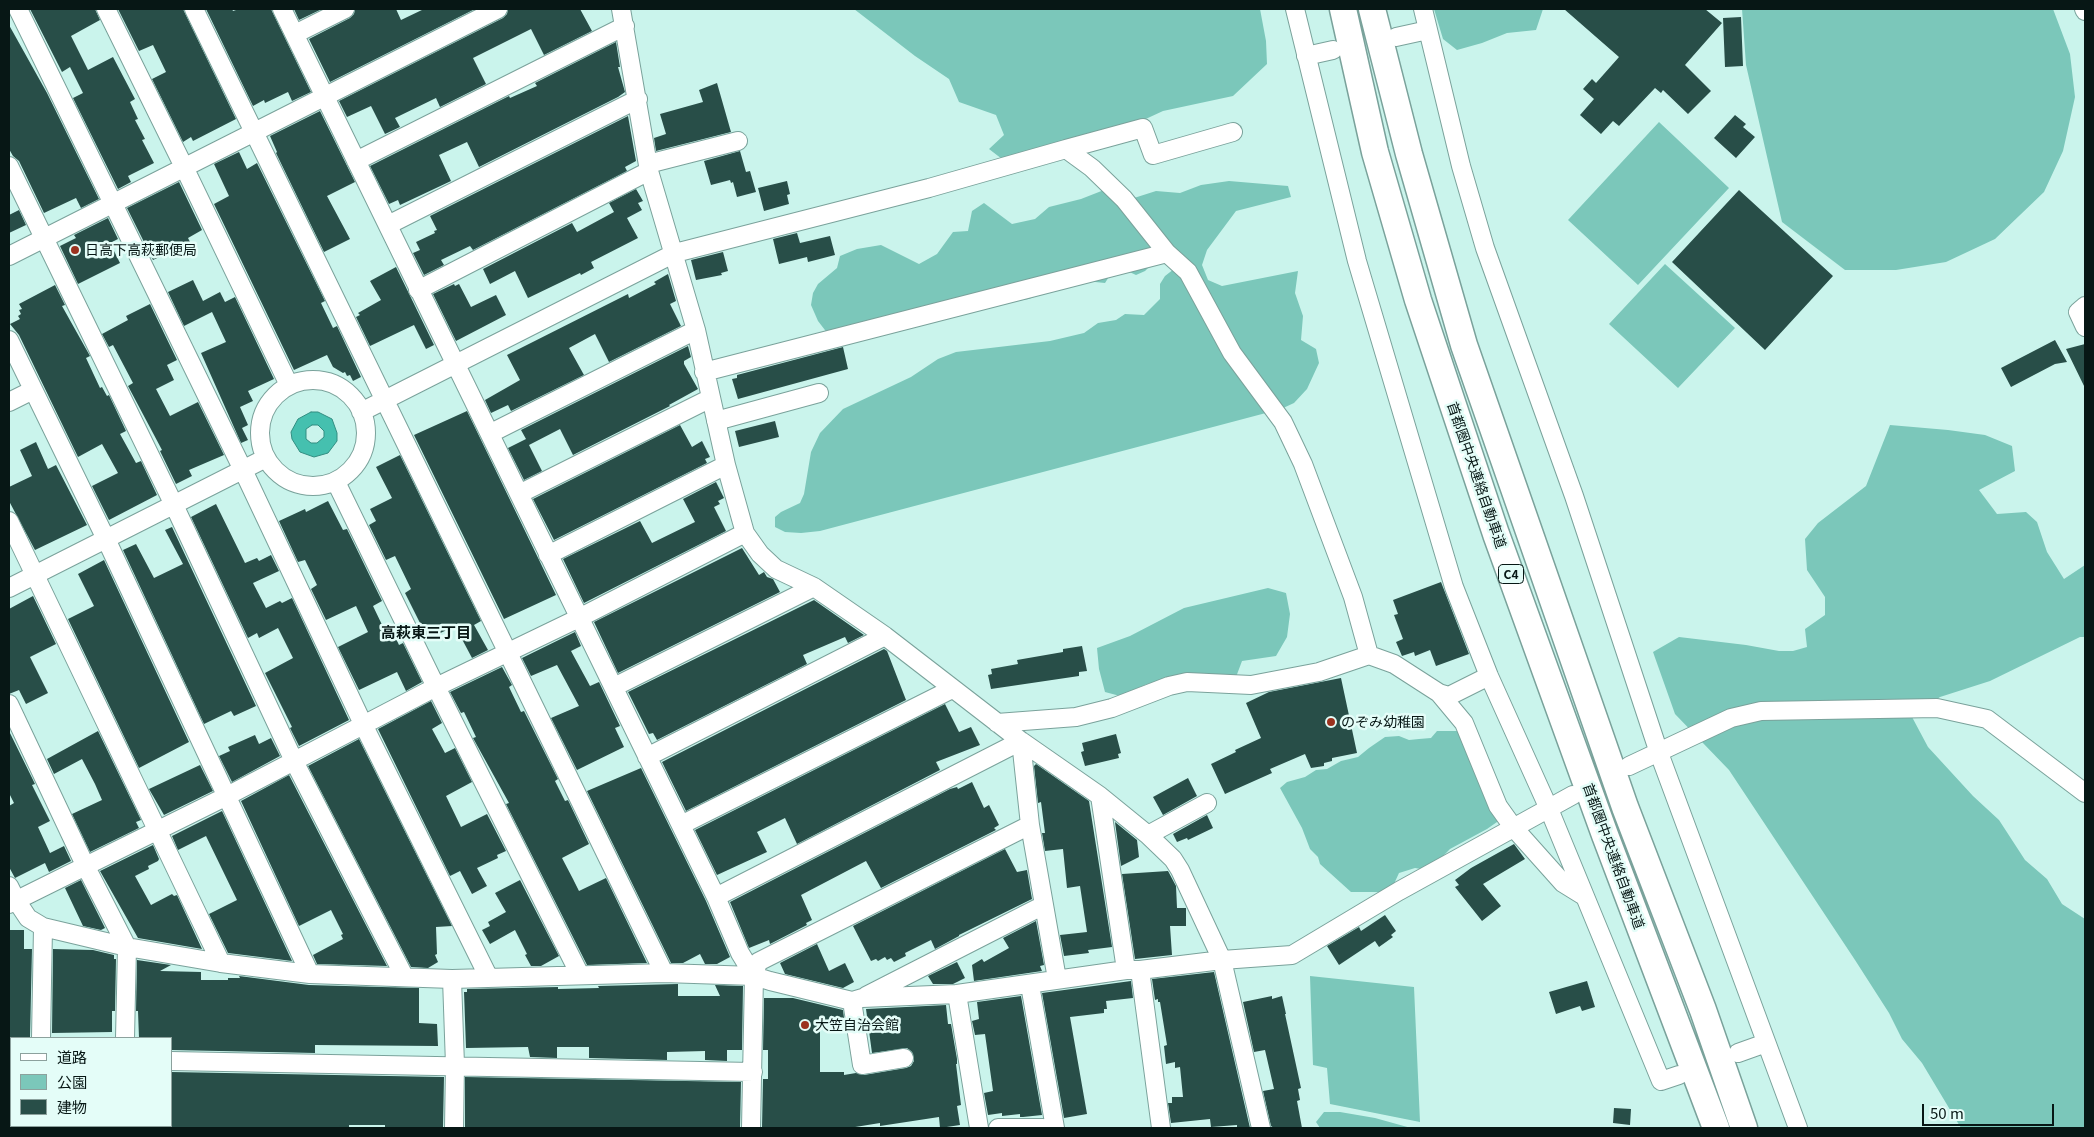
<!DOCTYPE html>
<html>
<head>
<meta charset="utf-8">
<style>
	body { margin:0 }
	#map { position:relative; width:2094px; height:1137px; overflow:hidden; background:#caf4ec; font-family:Georgia,"Noto Sans JP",serif }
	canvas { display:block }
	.frame { position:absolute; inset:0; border:10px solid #071715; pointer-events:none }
	.legend { position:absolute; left:10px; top:1037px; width:162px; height:90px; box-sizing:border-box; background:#e4fdf8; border:1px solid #8ca19d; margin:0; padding:6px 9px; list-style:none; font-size:15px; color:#071715 }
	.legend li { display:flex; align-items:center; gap:10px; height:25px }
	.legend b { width:25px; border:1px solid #8ca19d }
	.scale { position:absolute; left:1922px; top:1104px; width:132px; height:22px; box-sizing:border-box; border:2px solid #071715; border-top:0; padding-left:6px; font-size:15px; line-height:18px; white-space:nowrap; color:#071715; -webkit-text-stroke:4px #e4fdf8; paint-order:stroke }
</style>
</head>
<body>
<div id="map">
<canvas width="2094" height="1137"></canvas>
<div class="frame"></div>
<ul class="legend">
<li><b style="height:6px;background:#fff"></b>道路</li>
<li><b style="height:14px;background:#7bc7ba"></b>公園</li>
<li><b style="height:14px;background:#284e48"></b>建物</li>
</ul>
<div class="scale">50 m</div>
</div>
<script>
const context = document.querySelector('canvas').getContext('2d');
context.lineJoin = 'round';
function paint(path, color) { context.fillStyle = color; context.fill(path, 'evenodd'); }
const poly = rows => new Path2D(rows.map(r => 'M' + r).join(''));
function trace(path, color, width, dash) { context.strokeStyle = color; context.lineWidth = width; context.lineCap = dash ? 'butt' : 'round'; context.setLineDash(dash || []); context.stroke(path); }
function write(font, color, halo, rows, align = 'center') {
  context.font = font + ' Georgia,"Noto Sans JP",serif'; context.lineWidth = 5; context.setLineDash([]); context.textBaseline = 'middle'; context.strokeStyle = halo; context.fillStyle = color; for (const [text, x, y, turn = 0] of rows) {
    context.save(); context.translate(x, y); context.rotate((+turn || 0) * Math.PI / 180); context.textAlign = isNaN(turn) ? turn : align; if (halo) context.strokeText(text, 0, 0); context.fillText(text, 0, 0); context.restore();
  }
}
paint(poly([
	[854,9,1260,9,1266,41,1267,64,1233,96,1163,111,1137,123,1002,159,989,149,1004,135,996,115,959,102,949,79,915,56],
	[1434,9,1543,9,1536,30,1507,33,1482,43,1457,50,1443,39],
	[1742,9,2053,9,2070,54,2075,97,2063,151,2044,192,1995,239,1946,262,1896,270,1845,270,1782,222,1746,65],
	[1659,122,1729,188,1638,285,1568,220],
	[1229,181,1288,186,1291,197,1236,211,1207,250,1202,265,1208,280,1222,286,1298,271,1295,293,1303,316,1301,340,1316,349,1319,363,1307,389,1294,403,1281,409,820,531,801,533,785,532,775,527,775,517,781,512,800,503,804,494,811,452,820,433,843,409,911,377,938,359,956,352,1050,341,1084,333,1098,323,1116,320,1125,314,1144,315,1160,299,1160,284,1165,276,1174,269,1163,261,1154,262,1145,271,1136,275,1123,269,1112,272,1105,283,1076,280,1029,299,828,334,818,321,811,305,813,293,818,284,837,268,840,256,857,249,881,245,919,264,937,254,953,232,968,231,972,211,984,203,1012,224,1035,219,1049,207,1081,199,1104,190,1134,198,1156,191,1180,193,1201,185],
	[1665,264,1735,328,1678,388,1609,324],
	[1890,425,1948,430,1985,435,2012,446,2015,471,1979,490,1997,514,2026,512,2037,522,2047,552,2064,579,2085,565,2085,637,2080,637,1990,681,1940,697,1912,717,1928,747,1973,796,1999,820,2025,860,2047,879,2062,904,2085,919,2085,1128,1961,1128,1922,1063,1902,1039,1889,1013,1855,960,1729,770,1675,714,1653,652,1679,637,1746,645,1779,651,1793,651,1807,647,1805,629,1825,615,1825,597,1807,570,1805,539,1818,523,1866,486],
	[1268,588,1286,593,1290,614,1287,637,1276,656,1242,661,1236,677,1190,677,1147,684,1120,696,1105,692,1099,669,1097,648,1130,636,1184,608],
	[1437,731,1463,731,1499,814,1497,822,1487,829,1450,849,1443,856,1421,869,1415,868,1399,873,1393,886,1383,892,1351,892,1320,864,1318,857,1310,849,1302,828,1280,788,1287,782,1305,777,1316,770,1327,769,1341,761,1358,757,1369,748,1385,737,1399,736,1409,740,1419,739,1431,738],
	[1310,976,1414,987,1420,1122,1330,1104,1327,1068,1313,1065],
	[1324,1112,1340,1112,1375,1118,1411,1128,1320,1128,1316,1122]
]), '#7bc7ba');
const water = poly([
	[311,412,318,412,332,419,337,433,337,441,328,453,314,457,300,452,292,439,291,432,298,419,311,412],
	[312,425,318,425,324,431,324,437,317,443,311,443,306,439,306,429,312,425]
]);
paint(water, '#45c0af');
trace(water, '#328d81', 1);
paint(poly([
	[30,9,95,9,100,20,71,36,88,70,113,57,135,99,130,102,138,119,135,120,145,139,142,140,154,163,128,176,131,182,118,189,73,98,83,93,70,67,62,72],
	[118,9,183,9,236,119,193,141,191,137,183,142,152,79,166,72,153,45,139,51],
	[206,9,232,9,233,11,239,9,271,9,311,92,292,101,288,92,265,103,264,100,253,106],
	[294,9,322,9,299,20],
	[355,9,396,9,401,20,424,9,475,9,330,82,309,39,350,18,354,14],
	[508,9,580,9,592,31,544,55,531,29,473,58,486,84,440,107,436,98,395,118,400,127,385,134,371,106,347,117,339,101,503,18,507,14],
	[1564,9,1705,9,1722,23,1685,65,1711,91,1688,114,1663,90,1661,93,1655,88,1619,126,1613,121,1601,134,1580,115,1594,99,1583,89,1592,79,1596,83,1619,57],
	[1741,17,1743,66,1725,67,1723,18],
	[9,25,47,93,99,199,81,208,76,198,44,213,19,161,13,156,9,149],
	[616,42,620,67,618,67,625,92,618,97,479,167,467,142,439,155,451,181,400,205,398,200,389,204,370,166,509,96,510,98,537,86,535,83],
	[717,83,731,132,656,151,654,138,666,134,660,114,703,102,699,90],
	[320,111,355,182,327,196,350,239,324,252,276,153,277,152,270,136],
	[1735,115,1746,124,1743,127,1755,137,1736,158,1714,138],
	[628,116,636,161,625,167,627,171,473,250,470,246,441,260,444,265,424,275,413,253,420,250,416,242,435,233,434,231,437,230,430,216],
	[740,151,746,172,750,171,756,192,737,197,733,182,731,183,730,180,711,185,704,161],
	[239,152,247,169,257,163,325,301,321,303,333,328,337,326,361,377,353,381,350,375,347,376,345,372,343,373,333,367,327,355,294,370,214,204,229,196,214,164],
	[787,181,790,194,787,195,789,204,764,211,758,188],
	[179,182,202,230,188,238,190,242,153,260,127,208],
	[636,189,643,201,638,203,642,210,627,218,638,238,591,262,594,268,581,275,580,273,528,298,515,271,490,284,483,269,572,223,577,232,614,212,609,203],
	[1739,190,1833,276,1765,350,1672,262],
	[19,210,26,225,9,233,9,215],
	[108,218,118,239,110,243,120,263,78,284,60,246,76,238,74,235],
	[797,233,800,243,830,236,835,255,808,262,807,257,779,264,773,239],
	[723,252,728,271,721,273,722,275,696,280,691,260],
	[396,267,434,345,426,349,414,325,370,346,356,317,360,315,358,313,381,300,370,281],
	[668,274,676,301,670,304,681,326,609,362,595,334,569,348,584,375,511,411,508,405,491,413,485,400,520,380,507,355,628,294,629,298,656,284,654,282],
	[193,280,203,301,220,292,225,302,235,297,274,379,248,391,253,401,240,407,248,425,242,428,248,440,241,443,201,353,226,342,212,312,184,326,168,292],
	[454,284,455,286,459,284,471,307,496,295,506,315,456,341,433,294],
	[55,285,65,305,62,306,90,356,86,358,100,388,102,387,107,396,109,395,126,431,120,434,136,463,141,461,157,495,109,520,92,486,118,473,102,444,78,457,19,335,10,324,20,319,18,316,21,314,19,310,22,309,19,304],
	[150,304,177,360,167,365,174,380,156,389,170,416,198,402,224,455,189,470,192,476,176,484,160,451,162,450,128,386,133,383,113,345,109,347,102,334,128,320,126,316],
	[2055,340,2067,362,2055,364,2011,387,2001,368],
	[2085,344,2085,388,2066,349],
	[688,346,691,357,684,361,684,364,698,389,669,405,670,406,573,455,560,429,529,445,542,471,524,480,508,448,526,439,521,430],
	[843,347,848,369,738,399,732,379,737,378,737,375],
	[467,411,556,595,504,619,414,435],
	[775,421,779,437,739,447,735,431],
	[680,425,692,447,702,441,710,457,705,459,707,463,554,540,533,499],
	[36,442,48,469,56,465,87,525,35,550,9,501,9,487,32,476,20,450],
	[400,455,481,621,474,625,488,650,472,658,455,626,428,639,405,593,411,589,395,556,386,560,369,525,376,521,370,509,392,498,376,467],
	[716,482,724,498,718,501,720,504,714,507,726,531,584,603,563,559,640,521,652,543,695,522,683,499],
	[328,501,343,530,347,529,382,601,373,606,385,631,391,628,399,645,403,643,422,682,406,691,397,672,359,690,338,647,368,632,356,606,326,620,311,589,317,585,305,560,298,562,279,521,305,509,306,512],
	[216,504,245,563,257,558,259,561,271,555,279,571,253,583,266,608,280,601,282,603,292,598,349,720,299,746,290,728,292,727,265,673,293,658,278,628,259,638,257,633,248,638,191,517],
	[172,527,256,706,234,716,231,711,204,724,123,550,136,544,154,578,183,564,165,530],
	[742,548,759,575,764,572,767,577,773,579,780,592,618,673,594,622],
	[104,560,189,742,139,768,68,619,94,606,78,574],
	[1441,582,1469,654,1436,666,1430,650,1415,656,1414,652,1402,656,1396,642,1403,639,1394,615,1398,614,1393,600],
	[33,596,56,644,30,657,48,693,26,704,19,690,9,694,9,609],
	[814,600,864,635,848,643,845,637,803,655,807,664,657,740,653,733,649,734,628,692],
	[575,632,581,646,571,651,590,686,599,682,620,726,615,728,624,747,577,770,551,718,579,706,557,665,531,676,522,658],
	[1082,646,1087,671,1079,672,1079,676,991,689,988,675,992,674,991,669,1018,664,1017,660,1063,652,1063,649],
	[884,649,887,651,906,700,686,811,662,762],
	[502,667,512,685,509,687,521,712,524,711,558,779,555,781,565,801,568,800,589,844,562,858,573,879,579,891,606,878,647,963,587,965,506,804,509,803,473,738,476,737,464,712,461,713,450,692],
	[1341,678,1357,753,1332,758,1332,761,1324,763,1324,766,1311,768,1305,754,1270,769,1272,773,1225,794,1211,764,1236,752,1235,750,1261,738,1246,703,1269,692],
	[431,701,442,723,432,729,445,753,455,748,472,782,446,796,461,827,487,814,506,851,497,855,498,858,477,868,487,886,472,894,460,871,450,876,378,729],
	[945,704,959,732,971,727,980,745,936,762,940,770,797,844,785,818,757,832,767,852,717,875,695,830],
	[9,731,35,784,32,785,50,821,38,827,50,853,64,846,71,861,49,872,45,863,15,878,9,867,9,806,14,803,9,793],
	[98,731,141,820,136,822,139,828,90,852,72,814,102,800,95,784,82,759,54,774,47,759],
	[1116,734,1121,753,1118,754,1119,758,1085,766,1081,752,1084,751,1082,743],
	[255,735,259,744,271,738,280,756,232,782,219,756,230,751,228,747],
	[359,739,452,926,436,927,437,954,435,955,438,962,428,968,411,967,308,766],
	[1036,764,1089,801,1112,947,1088,950,1089,953,1064,956,1060,935,1087,932,1080,886,1067,888,1063,849,1045,851,1042,833,1045,833,1041,802,1038,803,1034,766],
	[200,765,213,791,164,815,149,789],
	[641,768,706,901,730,957,717,964,705,964,700,954,683,963,671,963,587,791],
	[289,775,387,966,317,964,313,955,343,939,341,935,343,934,331,910,299,926,241,801],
	[1188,778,1197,796,1163,815,1153,797],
	[972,782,984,808,989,805,999,825,994,828,996,830,881,888,866,861,801,895,812,920,806,923,807,925,770,944,769,940,749,948,730,902,950,789,957,787,958,789],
	[222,811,292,961,228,953,209,914,237,900,206,836,178,850,172,836],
	[1207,815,1213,828,1188,840,1187,838,1177,842,1173,834],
	[1115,822,1137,840,1139,857,1121,866],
	[1514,844,1525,859,1483,884,1501,906,1482,921,1455,887,1459,885,1455,880,1471,868],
	[153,845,159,859,158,861,148,866,149,869,135,876,151,905,172,894,174,896,177,895,202,949,138,938,100,871],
	[1005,849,1017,872,1027,870,1032,899,959,935,959,936,935,949,931,940,905,953,906,956,894,962,891,958,887,960,885,957,878,961,876,959,871,961,853,926],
	[1168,871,1176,886,1177,908,1186,908,1186,926,1170,926,1172,955,1135,959,1122,874],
	[81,880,105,928,101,930,83,926,65,888],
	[520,880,559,956,541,966,531,966,525,955,527,954,515,930,490,944,482,930,490,926,488,922,506,912,495,893],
	[1385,915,1396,931,1391,935,1393,937,1379,947,1375,941,1339,965,1327,946,1359,927,1361,931],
	[1036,921,1044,965,1040,966,1042,971,974,981,972,965,982,959,984,962,1009,948,1003,938],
	[9,930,24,930,24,949,32,949,30,1038,9,1038],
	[817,944,829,971,845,963,854,982,843,988,785,974,780,963],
	[53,949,93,950,114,955,114,959,116,959,115,1011,112,1011,112,1032,52,1033],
	[137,960,171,965,160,971,201,972,201,980,228,980,228,978,240,978,239,976,309,985,419,988,419,1023,437,1024,438,1046,315,1045,315,1053,171,1050,171,1038,139,1038,138,1011,136,1011],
	[957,962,965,978,953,984,933,984,928,976],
	[1214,972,1250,1128,1237,1128,1237,1125,1211,1127,1210,1119,1171,1123,1168,1103,1172,1103,1172,1097,1183,1097,1180,1067,1175,1068,1175,1062,1166,1064,1164,1046,1167,1045,1160,1002,1158,1002,1158,999,1155,1000,1152,979],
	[1131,981,1133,998,1106,1001,1107,1009,1104,1009,1104,1013,1070,1017,1087,1114,1064,1118,1042,993],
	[1587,981,1595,1007,1582,1011,1580,1006,1556,1014,1549,992],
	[678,984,678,996,720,996,715,985,743,986,742,1050,727,1050,727,1061,705,1060,705,1051,667,1052,667,1060,589,1058,589,1047,557,1047,557,1058,530,1057,528,1047,466,1048,464,992,467,992,467,989,558,987,558,989,599,988,598,986],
	[1021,996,1042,1115,1023,1117,1020,1117,1020,1114,1002,1116,1002,1113,988,1115,984,1093,993,1091,985,1034,975,1035,972,1021,979,1019,977,1002],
	[1272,996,1272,999,1282,996,1286,1014,1285,1014,1301,1088,1298,1089,1300,1100,1297,1101,1302,1128,1274,1128,1271,1126,1263,1091,1274,1089,1265,1050,1254,1052,1243,1002],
	[764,998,793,998,843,1010,844,1018,820,1023,820,1072,844,1072,844,1075,856,1073,864,1075,906,1068,911,1066,914,1061,912,1052,907,1048,872,1053,866,1009,946,1005,948,1024,951,1024,957,1059,957,1064,956,1064,961,1105,957,1106,960,1125,940,1128,939,1117,880,1126,880,1123,849,1128,762,1128,763,1079,768,1079,768,1050,763,1050],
	[171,1072,444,1077,443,1128,385,1128,385,1125,349,1125,349,1128,171,1127],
	[465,1077,741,1082,740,1128,465,1128],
	[1614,1108,1631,1109,1630,1125,1613,1123]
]), '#284e48');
const minor = poly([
	[18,9,243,470,363,724,489,978],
	[106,9,184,167,289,385],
	[194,9,664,973],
	[282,9,716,897,740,953,754,976,751,1128],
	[621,9,649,171,696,330,726,465,745,533,760,554,776,569,814,587,885,636,1021,741,1100,796,1148,835,1173,859,1180,870,1222,960,1261,1128],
	[1295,9,1357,261,1454,587,1489,676,1549,809,1661,1081,1679,1075],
	[1423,9,1461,166,1485,248,1574,496,1659,753,1798,1128],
	[2084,9,2085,11],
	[295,34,345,9],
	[1396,37,1428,30],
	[1306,56,1333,50],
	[1066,149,1143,128,1153,155,1233,132],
	[356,161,625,26],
	[648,164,738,141],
	[9,166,174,505,294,761,404,976],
	[388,225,638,99],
	[9,256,498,9],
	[418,290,649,171],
	[2085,306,2078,312,2085,327],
	[9,340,106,539,310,974],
	[704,372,1167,253],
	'260 433a53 53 0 1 1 106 0a53 53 0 1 1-106 0Z',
	[9,402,33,390],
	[361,412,675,253,929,188,1066,149,1092,168,1124,199,1167,253,1188,272,1232,353,1283,422,1303,464,1353,597,1369,655],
	[716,421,819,393],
	[491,433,696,330],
	[336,482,436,687,580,975],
	[519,494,711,398],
	[9,521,221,963],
	[548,555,726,465],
	[9,588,266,458],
	[614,687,814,587],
	[1439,693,1464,723,1498,806,1513,827,1563,883,1584,896],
	[9,704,85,865,127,947,125,1038],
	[997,723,1076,717,1112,708,1169,686,1187,682,1251,685,1319,672,1369,655,1394,664,1439,693,1449,696,1489,676],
	[647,757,885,636],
	[1629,766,1731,718,1761,711,1937,708,1987,719,2085,793],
	[1100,796,1126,970],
	[681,825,952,689],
	[1148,835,1207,803],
	[9,886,16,900,28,918,43,927,127,947,221,963,310,974,452,979,664,973,754,976,770,981,852,1001,862,998,957,994,1126,970,1140,970,1222,960,1292,955,1399,891,1573,795],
	[716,897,1021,741,1030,825,1057,979],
	[9,904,227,796,436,687,579,618,745,533],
	[1140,970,1161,1128],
	[754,976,758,962,1030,825],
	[452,979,455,1065,454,1128],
	[1030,985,1055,1128],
	[957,994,979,1128],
	[866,996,1044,905],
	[852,1001,862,1065,904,1058],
	[41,1038,43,927],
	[1738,1053,1766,1043],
	[171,1061,753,1072],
	[39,1128,39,1126],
	[123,1128,123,1126],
	[998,1128,1043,1128]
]);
const highway = poly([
	[1343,9,1375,152,1418,300,1496,534,1605,835,1716,1128],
	[1372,9,1409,154,1464,345,1625,807,1703,1010,1744,1128]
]);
trace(minor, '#7aa29b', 20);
trace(highway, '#7aa29b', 29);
trace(minor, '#fff', 18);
trace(highway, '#fff', 26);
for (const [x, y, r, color] of [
	[75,250,5,"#9b321f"],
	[1331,722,5,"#9b321f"],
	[805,1025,5,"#9b321f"]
]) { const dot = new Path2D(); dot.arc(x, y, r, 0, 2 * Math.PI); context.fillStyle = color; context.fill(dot); trace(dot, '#e4fdf8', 2); }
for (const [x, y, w] of [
	[1511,574,25]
]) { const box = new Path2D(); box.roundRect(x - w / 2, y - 9.5, w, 19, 4); context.fillStyle = '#e4fdf8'; context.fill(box); trace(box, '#071715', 1); }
write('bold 12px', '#071715', null, [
	["C4",1511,574]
]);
write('14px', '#071715', '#e4fdf8', [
	["日高下高萩郵便局",85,250],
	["のぞみ幼稚園",1341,722],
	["大笠自治会館",815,1025]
], 'left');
write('14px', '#071715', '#e4fdf8', [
	["首都圏中央連絡自動車道",1477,475,71],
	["首都圏中央連絡自動車道",1614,856,70]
]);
write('bold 15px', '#071715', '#e4fdf8', [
	["高萩東三丁目",426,632]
]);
</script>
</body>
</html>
